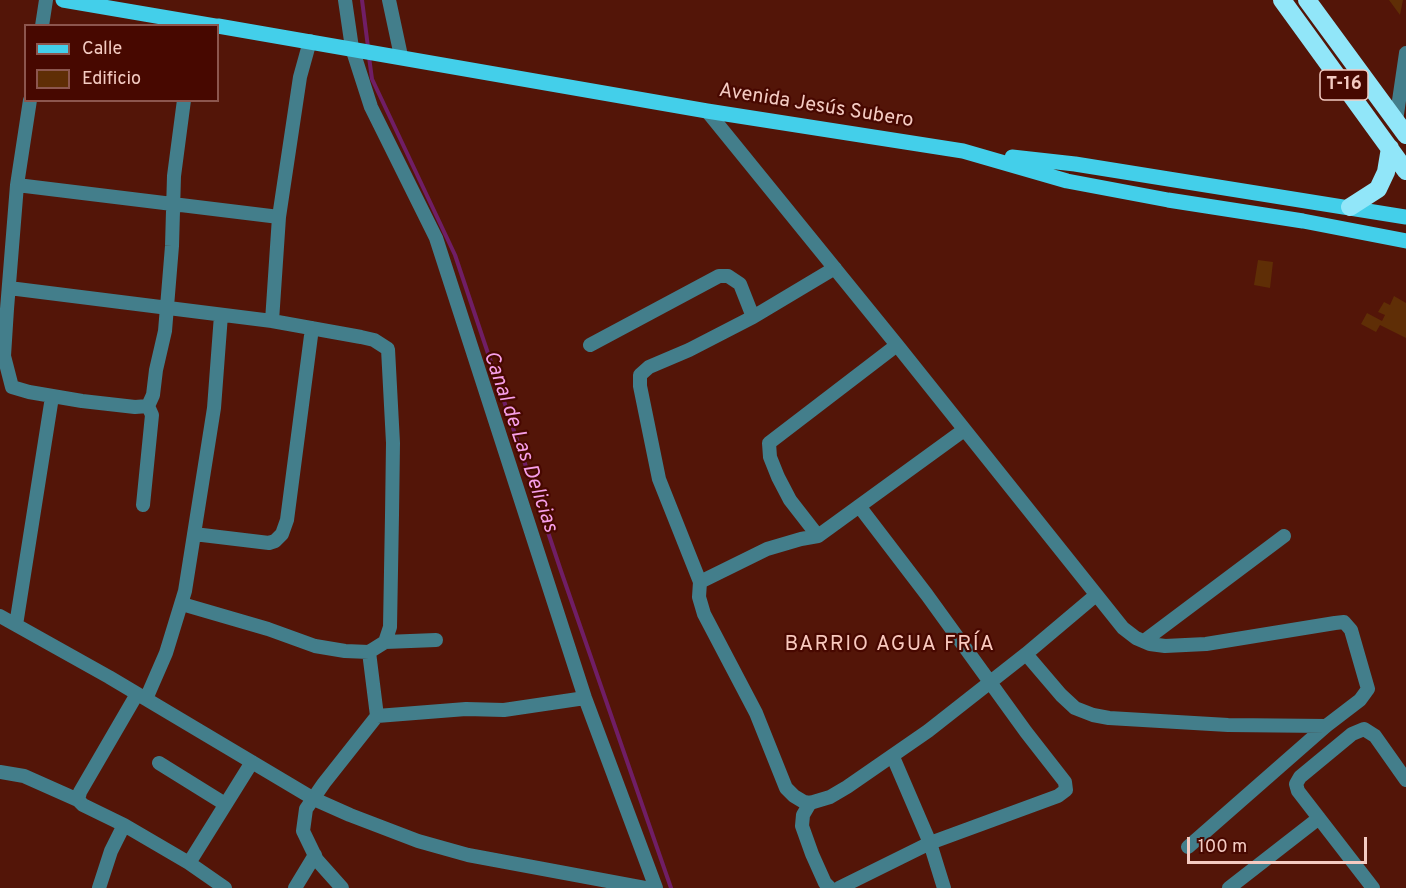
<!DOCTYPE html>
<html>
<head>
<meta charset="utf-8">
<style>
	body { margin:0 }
	#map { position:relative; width:1406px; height:888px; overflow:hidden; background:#531508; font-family:Overpass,sans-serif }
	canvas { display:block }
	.legend { position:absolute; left:24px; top:24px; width:195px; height:78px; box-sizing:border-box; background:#470800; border:2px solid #8c564e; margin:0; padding:8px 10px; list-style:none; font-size:18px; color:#f4cbc2 }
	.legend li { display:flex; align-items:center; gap:12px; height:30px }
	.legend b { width:30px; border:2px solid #8c564e }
	.scale { position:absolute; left:1187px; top:837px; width:180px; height:27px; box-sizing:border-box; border:3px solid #f4cbc2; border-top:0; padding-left:8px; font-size:18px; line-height:21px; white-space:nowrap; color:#f4cbc2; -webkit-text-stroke:4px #470800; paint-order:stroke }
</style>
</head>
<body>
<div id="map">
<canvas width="1406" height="888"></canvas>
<ul class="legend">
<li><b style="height:8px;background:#43cfea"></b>Calle</li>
<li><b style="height:16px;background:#5f2e06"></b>Edificio</li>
</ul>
<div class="scale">100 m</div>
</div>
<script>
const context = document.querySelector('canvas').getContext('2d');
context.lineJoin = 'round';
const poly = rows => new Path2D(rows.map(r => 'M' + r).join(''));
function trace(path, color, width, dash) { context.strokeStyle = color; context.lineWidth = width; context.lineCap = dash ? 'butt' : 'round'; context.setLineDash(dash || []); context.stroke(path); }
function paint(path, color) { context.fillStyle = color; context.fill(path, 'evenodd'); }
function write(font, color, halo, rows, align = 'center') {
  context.font = font + ' Overpass,sans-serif'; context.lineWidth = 4.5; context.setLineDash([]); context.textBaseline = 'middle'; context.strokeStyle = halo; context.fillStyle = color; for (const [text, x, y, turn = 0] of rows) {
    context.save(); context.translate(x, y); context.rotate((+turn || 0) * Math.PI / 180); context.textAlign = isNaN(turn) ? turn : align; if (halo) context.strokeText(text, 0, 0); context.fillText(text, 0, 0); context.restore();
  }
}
trace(poly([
	[362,0,368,47],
	[369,57,372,79,455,255,561,571,671,888]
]), '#701e66', 4);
paint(poly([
	[1389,0,1403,0,1400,15],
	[1258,260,1273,262,1270,288,1254,285],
	[1394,296,1406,303,1406,338,1380,325,1376,332,1361,324,1367,313,1382,321,1385,315,1378,312,1384,302,1390,305]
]), '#5f2e06');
trace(poly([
	[345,0,352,48,371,107,436,238,585,698,656,888],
	[389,0,401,56],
	[42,26,46,0],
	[30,100,17,185,7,309,4,356,12,387,29,392,82,401,135,407,148,406],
	[707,111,897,345,1123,628,1136,638,1150,644,1165,646,1206,644,1335,623,1344,622,1351,630,1368,689,1360,700,1326,726,1188,847],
	[1396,121,1406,53],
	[17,185,279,217],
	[835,268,753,317,689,350,649,367,640,375,640,386,659,479,700,582,699,597,704,614,756,713,786,788,794,796,804,802,810,803,830,797,847,787,928,731,1026,654,1096,595],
	[9,288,272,321,361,337,374,340,388,349,393,443,392,515,390,627,385,642],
	[272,321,279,217,300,77,310,41],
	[590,345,719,276,728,276,740,284,753,317],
	[143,505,152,415,148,406,153,395,156,370,165,331,172,246,174,176,184,100],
	[194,534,269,543,275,541,282,534,287,520,312,328],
	[818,536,790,500,778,477,770,457,769,443,897,345],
	[700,582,767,549,801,539,818,536,964,430],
	[182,604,268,629,315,646,345,651,369,652,385,642,436,640],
	[0,616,109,677,314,799,350,815,418,841,468,855,645,888],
	[16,625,52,397],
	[1144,641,1284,536],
	[369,652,377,716],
	[1026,654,1061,695,1075,708,1093,715,1109,718,1228,725,1326,726],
	[146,699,166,653,185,591,214,408,221,315],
	[893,757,930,843,944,888],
	[159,763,225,804],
	[0,772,24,776,78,800,83,805,124,825,189,863,225,888],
	[78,800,80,792,137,694],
	[810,803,803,815,802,826,812,854,825,883,830,888],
	[189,863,252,762],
	[99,888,111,851,124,825],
	[295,888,315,855],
	[342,888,317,860,303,831,306,809,324,783,377,716,466,709,504,710,585,698],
	[839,888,930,843,1058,796,1066,790,1065,782,1026,732,927,595,859,506],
	[1229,888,1319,818],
	[1373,888,1298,791,1296,784,1300,777,1352,734,1364,729,1375,736,1406,780]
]), '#437e8b', 14);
trace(poly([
	[63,0,215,26],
	[218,26,707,111,963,151,1067,181,1168,200,1303,221,1406,241],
	[1012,157,1075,164,1406,217]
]), '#43cfea', 15);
trace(poly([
	[1282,0,1406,171],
	[1307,0,1406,135],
	[1350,207,1378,189,1386,172,1390,148]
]), '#91e6f9', 18);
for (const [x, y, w] of [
	[1344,85,48]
]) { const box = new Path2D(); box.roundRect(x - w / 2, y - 15, w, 30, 4.5); context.fillStyle = '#470800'; context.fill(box); trace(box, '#f4cbc2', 1.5); }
write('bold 18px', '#f4cbc2', null, [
	["T-16",1344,85]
]);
write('20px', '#f4cbc2', '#470800', [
	["Avenida Jesús Subero",816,107,9]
]);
write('italic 21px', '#f79fe8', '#470800', [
	["Canal de Las Delicias",519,442,71]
]);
context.letterSpacing = '1.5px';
write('21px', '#f9c9be', '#470800', [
	["BARRIO AGUA FRÍA",890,646]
]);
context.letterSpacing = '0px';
</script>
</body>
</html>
